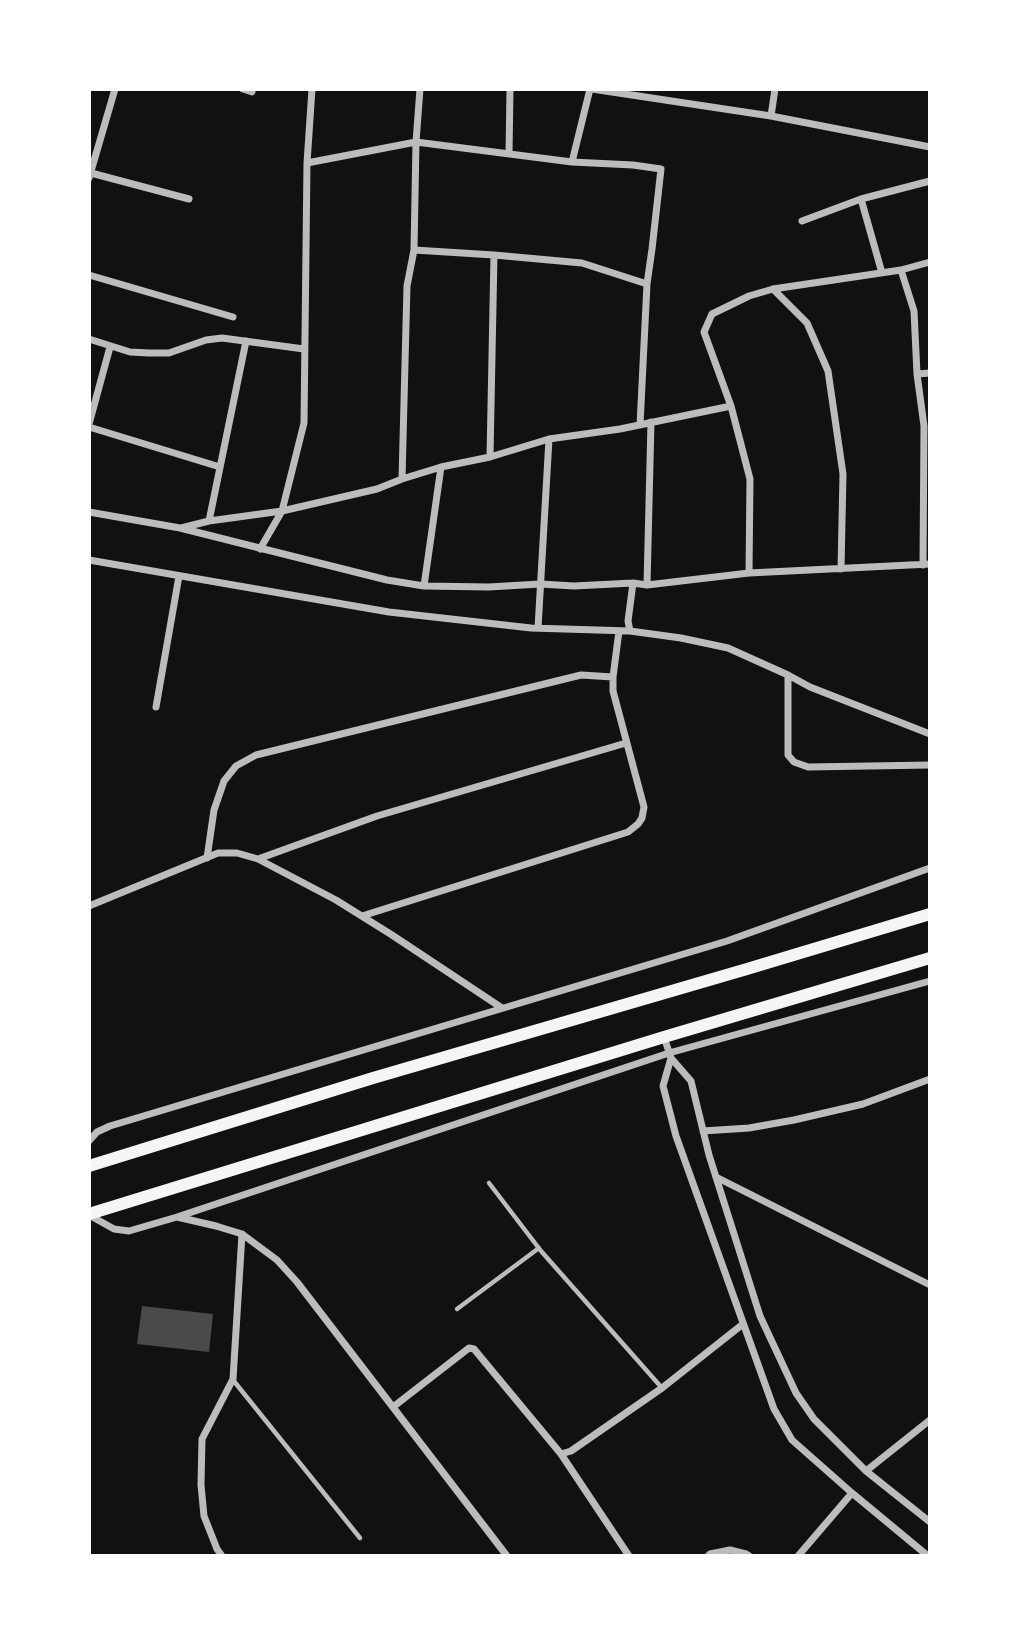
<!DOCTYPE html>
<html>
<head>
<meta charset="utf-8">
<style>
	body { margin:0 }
	#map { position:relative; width:1019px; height:1645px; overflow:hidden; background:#111; font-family:Raleway,sans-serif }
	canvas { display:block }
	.frame { position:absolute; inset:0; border:91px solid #fff; pointer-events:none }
</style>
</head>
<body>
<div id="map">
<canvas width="1019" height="1645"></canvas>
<div class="frame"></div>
</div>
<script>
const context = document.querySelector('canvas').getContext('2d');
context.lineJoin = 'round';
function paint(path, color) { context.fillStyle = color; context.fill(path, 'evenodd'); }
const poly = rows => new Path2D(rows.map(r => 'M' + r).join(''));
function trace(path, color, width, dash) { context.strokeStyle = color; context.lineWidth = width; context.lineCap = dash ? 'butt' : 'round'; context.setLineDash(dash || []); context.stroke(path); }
paint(poly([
	[142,1306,213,1314,209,1352,137,1344]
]), '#4a4a4a');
trace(poly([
	[489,1183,541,1251,662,1388],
	[457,1309,539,1248],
	[233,1380,360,1538]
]), '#bcbcbc', 4.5);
trace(poly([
	[243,89,252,92],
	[592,89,771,116,930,147],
	[771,116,775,89],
	[509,154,510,89],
	[572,162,590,89],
	[307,163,416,142,572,162,633,165,661,169,652,249,647,284,640,425],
	[91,173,189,199],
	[89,178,115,89],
	[861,199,882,273],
	[802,221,861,199,930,181],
	[414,250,494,255,490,457],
	[494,255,582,263,647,284],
	[901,270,914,311,917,374,924,426,923,565],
	[89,275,233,317],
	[773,289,807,323,828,371,843,474,841,569],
	[89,339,130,352,149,353,169,353,206,340,222,338,304,349],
	[917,374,930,373],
	[89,424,110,347],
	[89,427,220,467],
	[402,479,407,286,414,250,416,142,420,89],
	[89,512,180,528,387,580,424,586,489,587,540,584,574,586,633,583,647,585,749,573,930,564],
	[209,521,246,341],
	[181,528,209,521,282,511,377,489,402,479,441,467,490,457,549,439,620,429,731,406],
	[260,549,282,511,304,423,307,163,312,89],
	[89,560,389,612,531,628,630,631],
	[749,573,750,479,731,406,704,332,712,314,749,296,773,289,901,270,930,262],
	[633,583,628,621,630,631,681,638,728,648,788,675,810,687,930,734],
	[647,585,651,422],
	[424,586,441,467],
	[538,628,549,439],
	[788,675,788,755,794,762,808,767,930,765],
	[156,707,179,576],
	[207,858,214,810,224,781,236,766,256,755,581,675,613,677],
	[258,859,377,816,626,743],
	[89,906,218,853,237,853,258,859,336,900,392,935,502,1008],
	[362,916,628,832,638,824,642,818,644,807,613,691,613,677,619,631],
	[664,1037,671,1058,691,1081,709,1155,760,1316,796,1393,814,1419,866,1471,930,1522],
	[671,1058,663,1086,676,1136,774,1409,792,1440,852,1493,928,1556],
	[703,1131,749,1128,794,1120,863,1104,930,1079],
	[89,1141,97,1132,110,1126,727,941,930,868],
	[716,1177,930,1285],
	[89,1215,114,1229,129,1231,177,1217,669,1053,930,981],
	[177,1217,216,1226,242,1234,277,1260,297,1282,507,1556],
	[393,1407,469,1348,474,1349,561,1454,571,1451,662,1388,743,1324],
	[561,1454,629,1556],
	[866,1471,930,1420],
	[222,1556,217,1549,204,1516,201,1485,202,1439,233,1379,242,1234],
	[708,1556,710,1554,730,1550,746,1554,749,1556],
	[798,1556,852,1493]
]), '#bcbcbc', 7);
trace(poly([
	[89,1166,373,1078,747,969,930,914],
	[89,1214,664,1037,930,958]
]), '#f5f5f5', 12);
</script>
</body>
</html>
